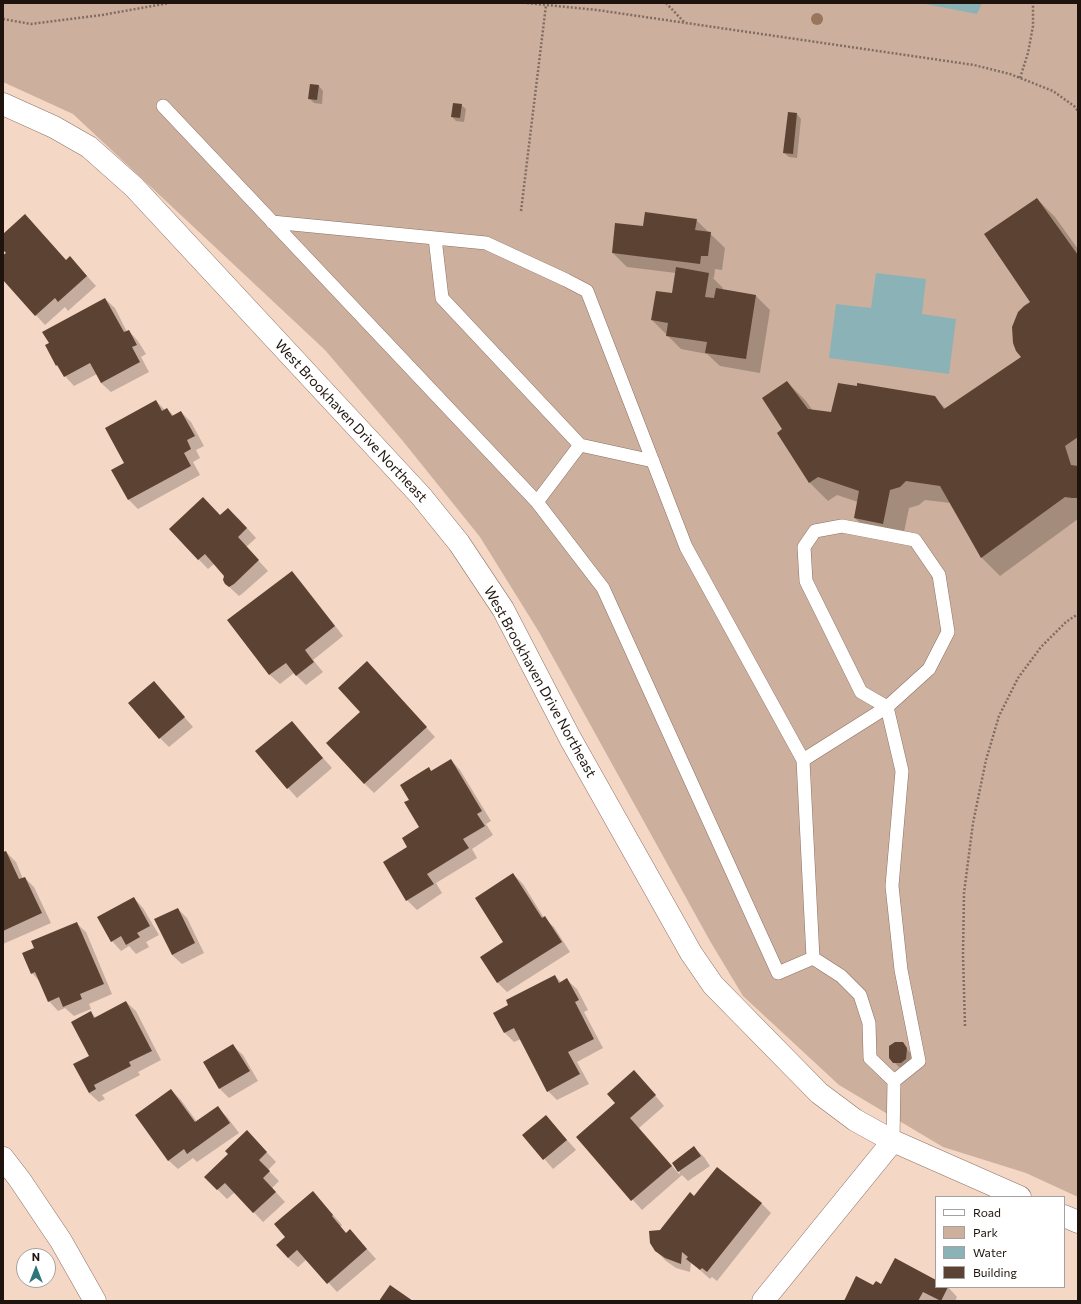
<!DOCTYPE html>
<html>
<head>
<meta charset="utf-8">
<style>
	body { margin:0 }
	#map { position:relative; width:1081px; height:1304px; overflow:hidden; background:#f5d7c6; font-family:Commissioner,sans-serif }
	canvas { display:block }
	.frame { position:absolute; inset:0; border:4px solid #1e140d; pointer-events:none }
	.legend { position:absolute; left:935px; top:1196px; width:130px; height:92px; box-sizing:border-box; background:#fff; border:1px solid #a5a19e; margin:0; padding:5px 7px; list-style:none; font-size:12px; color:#1e140d }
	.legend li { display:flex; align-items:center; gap:8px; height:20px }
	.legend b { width:20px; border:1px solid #a5a19e }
	.north { position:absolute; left:16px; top:1248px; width:40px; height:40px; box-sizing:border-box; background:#fff; border:1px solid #a5a19e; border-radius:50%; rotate:0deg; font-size:11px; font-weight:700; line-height:16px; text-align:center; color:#1e140d }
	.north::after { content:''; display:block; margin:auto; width:14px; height:18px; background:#2d767c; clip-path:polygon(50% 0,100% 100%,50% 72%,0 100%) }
</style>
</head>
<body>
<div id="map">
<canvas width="1081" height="1304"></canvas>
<div class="frame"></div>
<ul class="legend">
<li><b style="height:5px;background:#fff"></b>Road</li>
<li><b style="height:11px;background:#cdaf9d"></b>Park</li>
<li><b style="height:11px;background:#8bb3b7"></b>Water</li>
<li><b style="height:11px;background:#5c4232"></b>Building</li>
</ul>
<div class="north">N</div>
</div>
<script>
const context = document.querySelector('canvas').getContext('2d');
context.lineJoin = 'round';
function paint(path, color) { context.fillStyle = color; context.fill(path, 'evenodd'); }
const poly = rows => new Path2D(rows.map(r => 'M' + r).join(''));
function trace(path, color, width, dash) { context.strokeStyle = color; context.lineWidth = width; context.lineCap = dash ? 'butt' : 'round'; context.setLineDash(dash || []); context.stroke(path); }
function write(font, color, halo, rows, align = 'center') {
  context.font = font + ' Commissioner,sans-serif'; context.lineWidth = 4; context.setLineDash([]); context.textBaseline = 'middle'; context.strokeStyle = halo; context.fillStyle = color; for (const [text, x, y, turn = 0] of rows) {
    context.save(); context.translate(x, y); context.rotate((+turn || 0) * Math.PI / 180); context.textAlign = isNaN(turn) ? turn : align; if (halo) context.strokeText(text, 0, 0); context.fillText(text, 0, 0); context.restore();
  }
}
paint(poly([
	[3,3,1078,3,1078,1197,1026,1173,943,1147,839,1085,743,996,710,941,539,632,480,537,402,440,325,350,73,114,3,82]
]), '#cdaf9d');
paint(poly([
	[920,3,982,3,977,14],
	[876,273,926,279,922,314,956,319,949,374,829,358,836,304,871,308]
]), '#8bb3b7');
paint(poly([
	[319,86,323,91,322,104,314,103,309,98],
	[461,105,466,109,464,122,456,121,452,117],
	[797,114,801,119,797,158,789,157,784,153],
	[1037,199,1055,217,1078,249,1078,519,1000,576,981,557,951,503,925,500,919,505,909,508,902,542,873,536,855,518,858,502,837,495,828,501,809,482,784,429,787,382,806,401,813,411,832,414,934,397,946,409,1023,358,1031,302],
	[696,220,725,248,722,270,715,269,714,278,712,277,723,288,722,290,756,296,770,310,760,373,720,366,707,354,681,349,652,320,673,294,676,273,627,267,613,253,644,227],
	[3,235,67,261,79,267,96,286,68,311,65,307,45,325,3,279,3,257,7,253,3,249],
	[105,299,115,308,127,332,129,331,138,341,146,354,141,357,149,372,111,392,101,383,97,374,74,386,65,376,61,369,57,365],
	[156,401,165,410,167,409,174,416,181,412,191,422,204,446,196,450,200,458,193,462,200,475,138,509,129,500,125,463],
	[220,517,238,518,256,538,246,547,268,571,243,593,239,596,226,584,226,575,215,563,208,569,170,530],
	[292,572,301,582,343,636,313,660,323,672,306,685,294,673,280,684,270,675,229,620],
	[376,672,435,737,374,793,364,783,361,712],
	[154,682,193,727,169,747,160,738],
	[291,722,332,768,297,798,288,788],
	[451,760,460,770,491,821,486,824,493,835,472,849,477,858,436,883,442,893,417,910,407,900,409,847,421,827,410,800,429,769,432,772],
	[6,852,16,862,23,879,25,878,34,887,51,923,3,944,3,853],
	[513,874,523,884,544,918,554,927,570,952,507,992,498,983,481,957,504,942],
	[134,898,143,908,159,935,146,942,149,947,136,954,129,946,121,951,112,941],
	[178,909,187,918,204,953,182,964,172,955],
	[76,923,86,932,112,994,89,1004,91,1009,74,1016,65,1008,58,1011,49,1001,40,982,32,973,35,948],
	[555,976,562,983,567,980,577,989,588,1010,584,1012,603,1048,577,1062,589,1084,557,1100,548,1091,521,1039,514,1042,505,1033,494,1013,510,1005],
	[126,1002,136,1011,161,1060,138,1072,140,1075,102,1095,105,1099,99,1102,89,1093,91,1012,96,1018],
	[902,1043,911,1054,910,1064,906,1067,899,1067,890,1058],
	[233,1046,243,1055,258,1081,229,1098,220,1089,204,1063],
	[643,1081,664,1106,639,1128,679,1174,680,1173,673,1163,694,1147,704,1157,710,1166,688,1181,682,1175,642,1210,577,1138],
	[171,1090,181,1100,197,1122,218,1108,227,1117,239,1133,197,1162,193,1158,178,1169,168,1160],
	[546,1116,576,1150,553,1169,524,1135],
	[256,1141,276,1162,268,1170,279,1181,272,1188,285,1202,263,1222,235,1192,227,1199,205,1177],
	[717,1168,762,1204,771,1213,717,1281,712,1277,710,1279,691,1262,690,1272,676,1268,666,1261,656,1251,661,1230,694,1197],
	[313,1192,342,1225,340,1227,346,1233,359,1240,376,1259,337,1292,307,1259,298,1267,288,1258],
	[936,1281,936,1287,948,1287,957,1297,955,1301,845,1301,873,1286]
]), '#0003');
paint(poly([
	[310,84,319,85,317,100,308,99],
	[453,103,462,104,460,118,451,117],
	[788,112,797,113,793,154,783,153],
	[1037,198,1078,255,1078,437,1065,446,1071,465,1078,466,1078,498,1072,498,1065,497,981,558,940,486,906,481,900,487,890,490,883,524,854,518,859,491,818,477,809,483,777,433,782,429,762,398,787,381,808,409,831,412,838,383,857,386,857,383,935,396,944,409,1021,357,1016,351,1013,343,1012,327,1018,312,1024,306,1030,302,984,234],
	[645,212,697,219,695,230,711,232,708,256,701,256,700,264,612,253,615,223,643,226],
	[25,214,66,260,70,256,87,276,58,302,55,298,35,316,3,280,3,255,6,253,3,250,3,234],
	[676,267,709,273,705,297,714,298,716,288,756,295,746,359,705,353,707,342,666,336,668,323,651,320,656,291,672,293],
	[105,298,124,332,129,330,137,345,132,347,140,362,101,383,90,363,64,377,57,365,56,366,45,345,49,343,42,332],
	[156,400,162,411,167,408,172,416,181,411,195,436,187,440,191,449,184,453,191,466,128,500,111,470,124,463,105,428],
	[203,497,220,515,228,508,247,528,238,537,259,560,234,584,229,587,225,584,223,580,224,576,205,554,198,560,169,529],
	[292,571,335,626,305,650,314,662,296,676,286,663,269,675,227,620],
	[367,661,427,727,364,784,326,743,360,712,338,688],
	[154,681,185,717,159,739,128,703],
	[292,721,323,758,287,789,255,751],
	[451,759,482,811,477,814,485,826,463,839,469,848,427,874,434,884,406,901,383,862,407,847,402,838,419,827,404,802,409,800,400,785,429,767,431,771],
	[6,851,19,879,25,877,42,913,3,931,3,852],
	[513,873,542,918,545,916,562,942,497,983,480,957,503,942,475,898],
	[134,897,150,926,137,933,140,937,126,945,121,936,111,942,97,917],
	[178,908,195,943,172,955,154,919],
	[77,922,104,984,80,994,82,999,63,1007,59,997,48,1002,35,972,31,974,22,953,34,948,31,941],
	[555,975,559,983,567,978,579,1000,575,1002,594,1039,568,1052,580,1074,547,1092,514,1028,504,1033,493,1013,508,1005,506,1000],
	[126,1001,152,1051,129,1062,131,1066,94,1085,96,1089,89,1093,73,1064,89,1056,71,1022,91,1011,94,1018],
	[895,1042,903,1042,907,1048,906,1059,901,1063,893,1063,889,1058,889,1046],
	[233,1044,250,1071,219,1089,203,1062],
	[634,1070,656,1095,630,1118,672,1166,631,1201,576,1137,615,1103,607,1094],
	[171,1089,195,1122,218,1106,230,1123,187,1154,184,1149,168,1161,135,1115],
	[546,1115,567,1140,543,1160,522,1135],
	[247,1130,267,1152,259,1160,270,1171,263,1178,276,1192,253,1213,225,1183,217,1190,204,1177,228,1154,225,1151],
	[694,1146,701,1156,678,1172,672,1163],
	[717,1167,762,1203,707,1272,702,1268,700,1270,686,1259,688,1257,682,1252,681,1264,665,1258,655,1251,650,1243,649,1231,660,1230,690,1192,694,1196],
	[313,1191,333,1215,332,1216,346,1233,350,1229,367,1249,327,1284,297,1250,288,1258,276,1245,285,1237,274,1224],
	[895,1258,936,1280,936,1287,948,1287,941,1301,923,1292,918,1301,844,1301,856,1276,873,1285,876,1281,881,1284],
	[390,1285,413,1301,379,1301]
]), '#5c4232');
const service = poly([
	[163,106,537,502,603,588,778,973,813,958],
	[272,222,486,243,566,280,587,291,686,547,803,760,813,958],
	[435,238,442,298,580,445],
	[537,502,580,445,653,461],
	[803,760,887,707,929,669,948,632,939,575,915,540,842,526,815,531,804,547,806,581,861,692,887,707,902,771,892,886,901,970,919,1061,894,1081],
	[813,958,841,976,860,995,869,1023,870,1058,894,1081,893,1141]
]);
const minor = poly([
	[3,104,54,127,89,147,134,187,421,496,459,543,503,609,570,738,691,953,713,985,819,1093,855,1120,893,1141,1020,1197],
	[3,1158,20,1180,61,1241,95,1301],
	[1064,1216,1078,1222],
	[763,1301,893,1141]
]);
trace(service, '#8c7162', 14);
trace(minor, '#8c7162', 23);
trace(poly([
	[527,3,597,10,974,65,1010,74,1053,91,1074,106,1078,111],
	[666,3,685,23],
	[3,19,31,24,102,15,169,3],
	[1020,78,1028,53,1033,26,1033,3],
	[521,211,546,5],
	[965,1026,963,955,964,893,973,823,986,760,999,716,1018,678,1041,647,1066,622,1078,614]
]), '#806d62', 2.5, [2, 2]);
trace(service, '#fff', 13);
trace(minor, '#fff', 22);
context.fillStyle = '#99755c';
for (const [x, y] of [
	[817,19]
]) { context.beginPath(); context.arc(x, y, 6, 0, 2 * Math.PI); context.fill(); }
write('14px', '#1e140d', '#fff', [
	["West Brookhaven Drive Northeast",351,421,47],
	["West Brookhaven Drive Northeast",540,682,61]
]);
</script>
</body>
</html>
